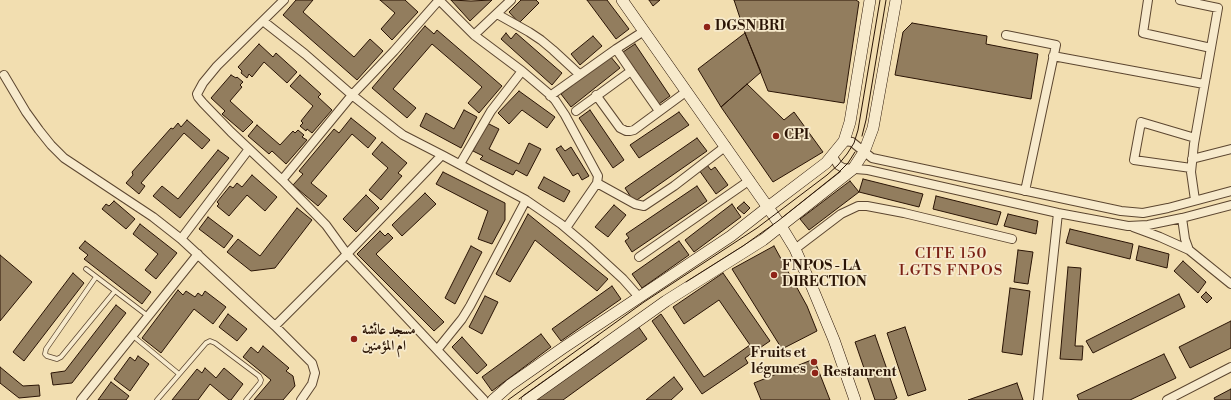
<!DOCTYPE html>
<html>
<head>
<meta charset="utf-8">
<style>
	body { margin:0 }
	canvas { display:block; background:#f2deb0 }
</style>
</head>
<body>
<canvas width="1231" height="400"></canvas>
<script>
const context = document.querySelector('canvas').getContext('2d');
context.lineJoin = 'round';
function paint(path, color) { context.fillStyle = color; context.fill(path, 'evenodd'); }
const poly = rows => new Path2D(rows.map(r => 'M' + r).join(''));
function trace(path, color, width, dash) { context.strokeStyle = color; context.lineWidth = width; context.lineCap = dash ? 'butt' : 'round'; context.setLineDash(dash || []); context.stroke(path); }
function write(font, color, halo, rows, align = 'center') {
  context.font = font + ' "Libre Bodoni",Amiri,serif'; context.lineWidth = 3.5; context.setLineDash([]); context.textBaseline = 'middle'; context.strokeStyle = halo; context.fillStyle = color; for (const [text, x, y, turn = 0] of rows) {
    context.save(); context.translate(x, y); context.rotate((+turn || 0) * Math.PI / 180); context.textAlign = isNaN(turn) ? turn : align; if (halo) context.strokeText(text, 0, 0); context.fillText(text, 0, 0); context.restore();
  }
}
const building = poly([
	[296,0,313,0,303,12,354,57,370,39,383,51,357,80,283,15,296,0],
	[380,0,405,0,418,12,392,40,381,29,395,13,380,0],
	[451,0,471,1,492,0,470,21,451,0],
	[521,0,536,0,539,3,519,23,509,12,521,0],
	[587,0,607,0,629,29,616,39,587,0],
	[649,0,660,0,653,6,649,0],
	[734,0,856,0,859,2,844,103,768,91,745,33,734,0],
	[912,23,987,36,986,44,1038,54,1031,99,895,75,903,32,912,23],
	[425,26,434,34,437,30,502,86,479,113,468,103,482,87,432,44,393,89,416,108,407,118,372,88,425,26],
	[506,33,511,39,516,33,562,73,552,85,501,39,506,33],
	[745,33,761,72,721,107,698,69,745,33],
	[593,36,602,46,580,65,571,54,593,36],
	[259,44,273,57,276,53,297,72,287,83,264,62,252,77,249,74,247,78,241,73,242,71,238,67,259,44],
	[635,44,670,96,659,104,623,52,635,44],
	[610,56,620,68,571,107,561,94,610,56],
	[231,75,236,78,237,77,243,82,240,85,242,87,230,101,253,122,243,132,222,114,225,111,211,98,231,75],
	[300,75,321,94,318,97,332,110,312,133,307,129,306,131,300,126,303,123,301,121,313,106,290,86,300,75],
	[747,84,784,120,794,112,823,152,773,182,721,107,747,84],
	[519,91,555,117,547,128,522,110,509,124,498,113,519,91],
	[464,110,477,117,461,148,420,126,426,113,454,129,464,110],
	[590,110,624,160,613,168,579,118,590,110],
	[679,112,689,125,639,158,630,145,679,112],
	[351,118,376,138,368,148,352,134,311,183,327,196,318,206,293,185,303,174,299,171,334,129,339,133,351,118],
	[187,120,210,140,202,149,184,133,141,183,145,186,139,194,126,183,133,175,132,172,171,128,173,129,178,123,181,127,187,120],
	[487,123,499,129,489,149,519,164,529,143,541,149,527,176,516,170,513,175,480,159,483,156,473,151,487,123],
	[257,125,280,145,293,131,295,133,298,130,304,135,302,137,307,140,286,164,272,151,269,154,248,136,257,125],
	[697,138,707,151,634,202,625,188,697,138],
	[382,142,407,163,398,173,402,176,381,200,369,190,388,168,372,154,382,142],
	[561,146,565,151,571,147,589,176,582,180,578,173,573,176,556,149,561,146],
	[218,150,229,158,180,218,153,196,162,186,178,199,218,150],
	[707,165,711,170,715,167,728,185,716,194,699,170,707,165],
	[443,172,505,203,505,220,492,244,478,239,488,211,436,184,443,172],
	[252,175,277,197,265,211,247,195,229,216,217,206,219,204,217,202,230,186,233,188,237,183,242,187,252,175],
	[544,177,570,191,564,202,538,188,544,177],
	[863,179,923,194,919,207,859,192,863,179],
	[850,181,859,192,809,230,800,219,850,181],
	[697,186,707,201,632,252,625,241,629,238,626,234,697,186],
	[425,193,436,204,402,236,392,225,425,193],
	[366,195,379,208,356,232,343,219,366,195],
	[936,196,1001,212,997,225,933,209,936,196],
	[114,201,135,219,126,229,102,209,106,204,109,206,114,201],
	[744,202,750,208,744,214,737,208,744,202],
	[732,204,741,217,694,252,685,240,732,204],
	[614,205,626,215,608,237,595,227,614,205],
	[297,208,312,220,275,268,251,271,227,252,238,239,260,256,297,208],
	[528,214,608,279,597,291,535,240,510,282,496,274,528,214],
	[1008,214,1038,221,1036,234,1004,226,1008,214],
	[208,217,233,236,224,248,199,229,208,217],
	[140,224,177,253,156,279,145,270,158,254,133,234,140,224],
	[1070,229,1133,244,1130,259,1066,243,1070,229],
	[380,231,385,236,388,233,393,238,376,254,444,322,434,331,357,254,380,231],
	[85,241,151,292,142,304,84,259,88,255,79,248,85,241],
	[679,241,689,255,642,288,632,274,679,241],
	[471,246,482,252,455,304,445,298,471,246],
	[774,246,807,306,817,331,782,349,732,269,774,246],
	[1139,246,1169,254,1167,268,1136,260,1139,246],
	[1018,250,1033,252,1028,284,1014,282,1018,250],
	[0,255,32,282,0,321,0,255],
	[1183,261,1206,282,1198,293,1174,271,1183,261],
	[1068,267,1081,268,1075,346,1083,346,1082,360,1060,359,1068,267],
	[73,273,84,283,24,361,13,352,73,273],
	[723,273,770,341,745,358,748,363,702,394,652,321,661,314,704,377,750,345,719,300,684,324,673,307,723,273],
	[612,286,621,299,561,341,552,329,612,286],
	[1010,288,1030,291,1022,355,1002,352,1010,288],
	[178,290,183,295,186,291,195,297,198,293,202,296,205,291,226,307,213,324,194,309,161,353,142,338,178,290],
	[1206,292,1212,298,1207,303,1201,297,1206,292],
	[1179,294,1185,307,1093,353,1086,341,1179,294],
	[485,296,498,302,482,334,469,327,485,296],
	[116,305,126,313,72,383,53,385,51,373,65,371,116,305],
	[228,314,247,329,237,341,219,327,228,314],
	[1231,321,1231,348,1190,368,1179,347,1231,321],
	[638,326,647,339,563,400,536,400,638,326],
	[905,327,926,390,908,396,887,333,905,327],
	[541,334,551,347,492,391,482,377,541,334],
	[875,335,897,398,893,400,875,400,855,342,875,335],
	[462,337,487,365,477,374,452,347,462,337],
	[263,346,289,368,286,371,293,376,295,386,283,400,254,400,271,380,243,357,251,347,258,353,263,346],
	[1164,354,1176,378,1130,400,1079,400,1077,395,1164,354],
	[138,356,149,364,130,391,114,379,130,357,135,361,138,356],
	[814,359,830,400,761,400,754,383,814,359],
	[0,367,23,386,39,385,40,396,19,398,0,383,0,367],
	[205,368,216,378,224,368,243,384,231,400,229,400,210,384,198,400,172,400,197,369,202,373,205,368],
	[674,377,683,389,671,400,646,400,674,377],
	[111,382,129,396,126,400,98,400,111,382],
	[1017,383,1023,400,968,400,1017,383],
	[1231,389,1231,400,1215,400,1214,398,1231,389]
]);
paint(building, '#927d5e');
trace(building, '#2a1405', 1);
const lane = poly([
	[86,269,148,316],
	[96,277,46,349,45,354,47,356,57,359,61,357,115,291],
	[133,336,179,374],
	[157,400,206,343,210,341,215,343,259,376,261,380,260,383,246,400]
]);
const street = poly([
	[439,0,394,51,352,95,282,180,326,225,347,254,484,400],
	[439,0,474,35,522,71,548,93,555,100,565,115,598,176,597,183,566,228],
	[1148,0,1143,33,1211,48],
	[1180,0,1218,8,1194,144,1191,172,1195,200],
	[497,14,529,32,541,40,553,50,579,74],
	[474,35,511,0],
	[1006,35,1056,45,1025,191],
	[1053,56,1204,84],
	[631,71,659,111],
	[4,75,26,112,39,130,51,145,64,158,153,217,181,239],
	[596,95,620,128,626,131,630,131,634,130,687,91],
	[550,96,616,49],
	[576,111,631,71,616,49,644,31],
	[844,141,852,142,872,158,1121,211,1143,213,1168,208,1231,191],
	[249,149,181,239,275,326,347,254,442,155,403,135,395,129,352,95,305,54,263,21],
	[832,155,838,165,843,168,868,170,1058,213,1128,226,1148,225,1182,218,1231,205],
	[1192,159,1231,149],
	[460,164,491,111,522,71],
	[1191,168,1134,160,1141,122,1195,138],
	[282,180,231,132,203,103,198,97,197,94,203,83,217,66,284,0],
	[597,183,635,204,644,206,674,186,726,146],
	[526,200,561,224,587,246,623,279,639,297],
	[1133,227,1160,237,1189,250,1185,239,1182,218],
	[795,249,841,214,858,206,867,206,904,213,1012,239],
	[1189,250,1231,284],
	[639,257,750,180],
	[275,326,312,363,315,373,312,384,301,400],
	[437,350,462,319,470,306,526,200,442,155],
	[81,400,198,254],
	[1038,400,1058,213],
	[1167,400,1231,367]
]);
const secondary = poly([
	[622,0,781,226,795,249,812,287,834,340,855,400],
	[493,400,510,385,563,348,731,236,768,207,826,163,844,141,850,122,870,0],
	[527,400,666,301,763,240,853,169,864,152,873,128,896,0]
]);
trace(lane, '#5c4630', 5.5);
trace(street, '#5c4630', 10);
trace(secondary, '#2a1405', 12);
trace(lane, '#f7eacc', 4);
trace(street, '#f7eacc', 8);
trace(secondary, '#f7eacc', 11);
trace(poly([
	[862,136,866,120,886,0],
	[686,282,743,246,778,221,838,173,848,163,855,152],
	[519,399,599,342],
	[508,400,644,302,757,228,827,175,838,165,847,154,854,143,858,130,880,0]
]), '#2a1405', 1);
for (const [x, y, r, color] of [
	[707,27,4,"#8f2418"],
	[776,136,4,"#8f2418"],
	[774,275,4,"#8f2418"],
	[354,339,4,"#8f2418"],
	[814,362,4,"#8f2418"],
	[815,373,4,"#8f2418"]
]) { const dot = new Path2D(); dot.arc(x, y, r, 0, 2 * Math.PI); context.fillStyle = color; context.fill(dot); trace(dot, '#f7eacc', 1.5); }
write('bold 14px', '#2a1405', '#f7eacc', [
	["DGSN BRI",715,27],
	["CPI",784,136],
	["FNPOS - LA",782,267],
	["DIRECTION",782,283],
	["مسجد عائشة",362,331],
	["ام المؤمنين",362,347],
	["Fruits et",806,354,"right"],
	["légumes",806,370,"right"],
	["Restaurent",823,373]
], 'left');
context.letterSpacing = '1px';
write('15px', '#7a1f14', '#f7eacc', [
	["CITE 150",951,254],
	["LGTS FNPOS",951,271]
]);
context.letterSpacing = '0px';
</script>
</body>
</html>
